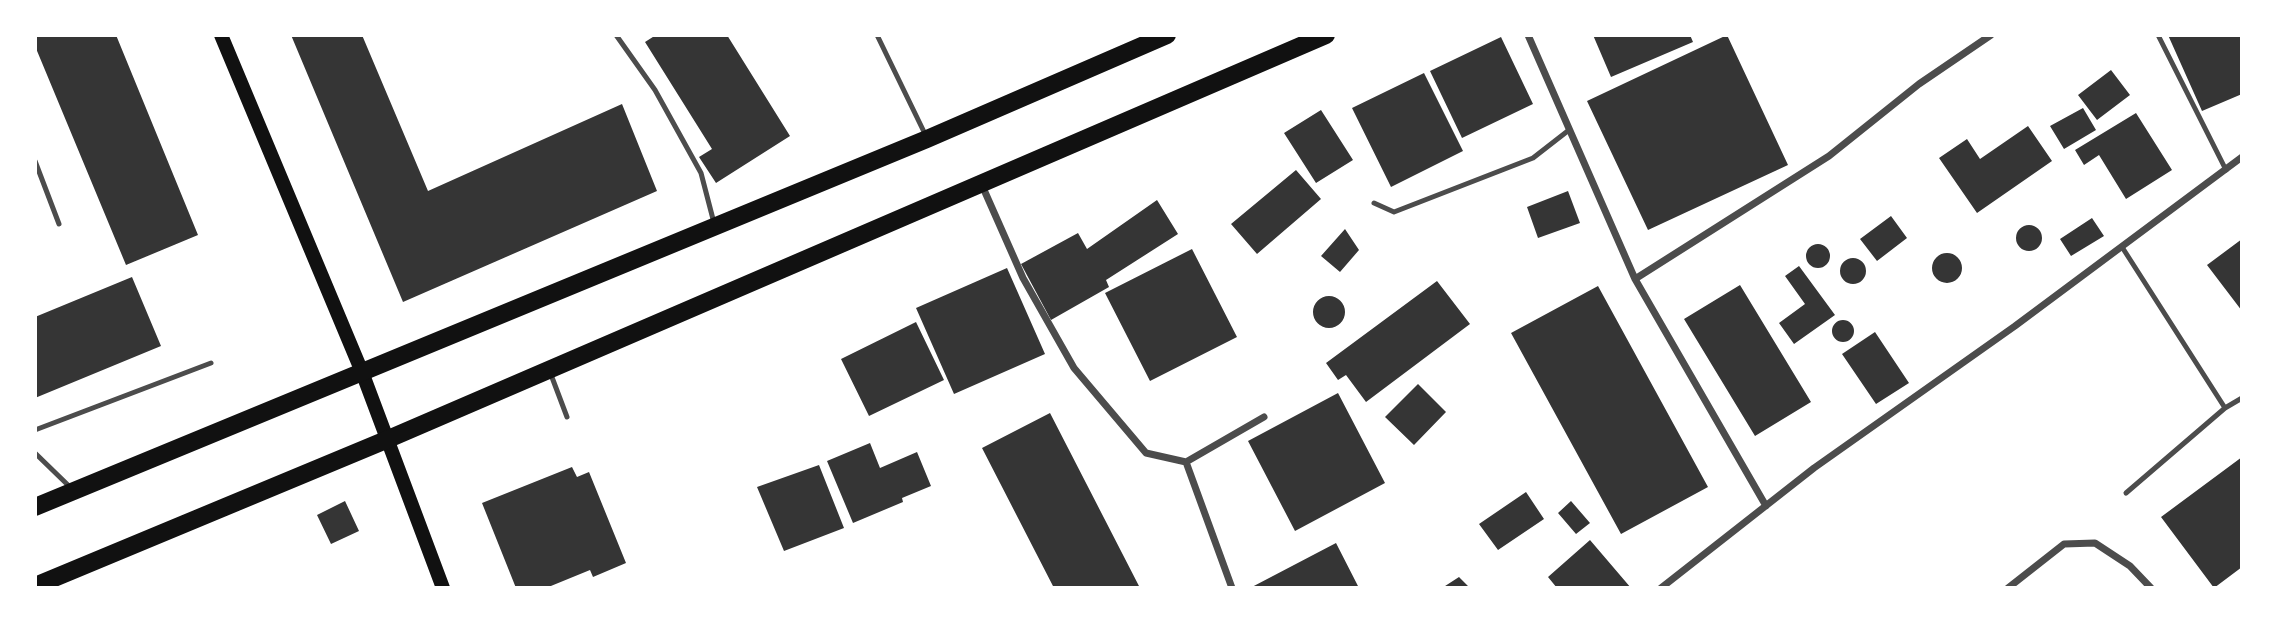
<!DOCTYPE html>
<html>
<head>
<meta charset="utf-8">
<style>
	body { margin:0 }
	#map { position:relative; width:2277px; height:623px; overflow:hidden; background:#fff; font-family:"Fira Sans",sans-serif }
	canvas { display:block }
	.frame { position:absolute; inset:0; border:37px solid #fff; pointer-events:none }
</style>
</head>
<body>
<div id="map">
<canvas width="2277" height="623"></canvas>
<div class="frame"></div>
</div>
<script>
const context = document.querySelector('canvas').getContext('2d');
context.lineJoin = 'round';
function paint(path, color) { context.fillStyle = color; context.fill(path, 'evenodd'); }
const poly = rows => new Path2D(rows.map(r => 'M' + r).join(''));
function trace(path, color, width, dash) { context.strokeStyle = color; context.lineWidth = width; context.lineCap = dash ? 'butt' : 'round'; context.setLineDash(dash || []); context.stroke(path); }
paint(poly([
	[35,35,116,35,198,235,126,265,35,46],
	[291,35,362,35,428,191,622,104,657,191,403,302],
	[656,35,727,35,790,136,716,183,699,157,712,149,645,42],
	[1593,35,1690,35,1693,42,1611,77],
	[1727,35,1788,165,1648,230,1587,101],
	[2168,35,2242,35,2242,94,2202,111],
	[1501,37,1533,104,1462,138,1430,71],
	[2111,70,2130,95,2097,120,2078,95],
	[1424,73,1463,151,1391,187,1352,108],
	[2083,108,2096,130,2064,149,2050,126],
	[1321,110,1353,160,1316,183,1284,133],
	[2136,113,2172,170,2126,199,2099,155,2084,165,2075,150],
	[2028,126,2052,161,1977,213,1939,158,1967,139,1980,159],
	[1296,170,1321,199,1257,254,1231,224],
	[1568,191,1580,223,1538,238,1527,207],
	[1157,200,1178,234,1106,280,1109,287,1051,320,1021,264,1078,233,1087,249],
	[1891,216,1907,238,1877,261,1860,239],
	[2092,218,2104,236,2071,256,2060,239],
	'2016 238a13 13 0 1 1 26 0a13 13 0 1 1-26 0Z',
	[1345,229,1359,250,1340,272,1321,256],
	[2242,239,2242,311,2207,265],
	'1806 256a12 12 0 1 1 24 0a12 12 0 1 1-24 0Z',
	[1192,249,1237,337,1150,381,1105,293],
	'1932 268a15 15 0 1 1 30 0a15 15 0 1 1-30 0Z',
	'1840 271a13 13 0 1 1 26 0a13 13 0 1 1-26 0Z',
	[1799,266,1835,315,1794,344,1779,323,1805,304,1785,276],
	[1007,268,1045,354,954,394,916,308],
	[132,277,161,346,35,398,35,317],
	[1437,281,1470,324,1366,402,1346,375,1338,380,1326,363],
	[1740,285,1811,402,1755,436,1684,319],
	[1598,286,1708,487,1621,534,1511,333],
	'1313 312a16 16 0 1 1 32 0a16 16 0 1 1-32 0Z',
	'1832 331a11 11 0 1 1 22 0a11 11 0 1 1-22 0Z',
	[916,322,944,380,869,416,841,359],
	[1875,332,1909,383,1876,404,1842,354],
	[1418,384,1446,412,1414,445,1385,417],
	[1338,393,1385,483,1295,531,1248,441],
	[1050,413,1140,588,1054,588,982,448],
	[870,443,880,468,917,452,931,486,902,498,903,502,853,523,827,461],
	[2242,457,2242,567,2214,588,2161,517],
	[819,465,844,528,784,551,757,487],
	[572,467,577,477,589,472,626,563,593,577,590,570,546,588,516,588,482,503],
	[1526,492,1544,519,1498,550,1479,524],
	[345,501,359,531,331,544,317,515],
	[1571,501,1590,523,1576,534,1558,513],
	[1590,540,1631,588,1557,588,1548,577],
	[1336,543,1359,588,1250,588],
	[1459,577,1470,588,1442,588]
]), '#353535');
trace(poly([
	[616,35,655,90,701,173,714,223],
	[877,35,926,136],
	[2158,35,2226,170],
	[35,161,59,224],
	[1374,203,1394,212,1533,158,1569,130],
	[2122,247,2225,408],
	[550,372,567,417],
	[35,430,211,363],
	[35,453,71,488],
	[2126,493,2225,408,2242,398]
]), '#4c4c4c', 5);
trace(poly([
	[1528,35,1635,279,1766,506],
	[981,183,1023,278,1074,368,1146,453,1186,462,1264,417],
	[1635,279,1829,156,1919,84,1991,35],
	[1186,462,1232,588],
	[1661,588,1814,468,2015,326,2242,157],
	[2008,588,2064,544,2095,543,2130,566,2151,588]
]), '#4c4c4c', 7);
trace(poly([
	[221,35,362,372,443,588]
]), '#111', 14);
trace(poly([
	[35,507,927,139,1167,35],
	[35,586,386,440,1326,35]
]), '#111', 18);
</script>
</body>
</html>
